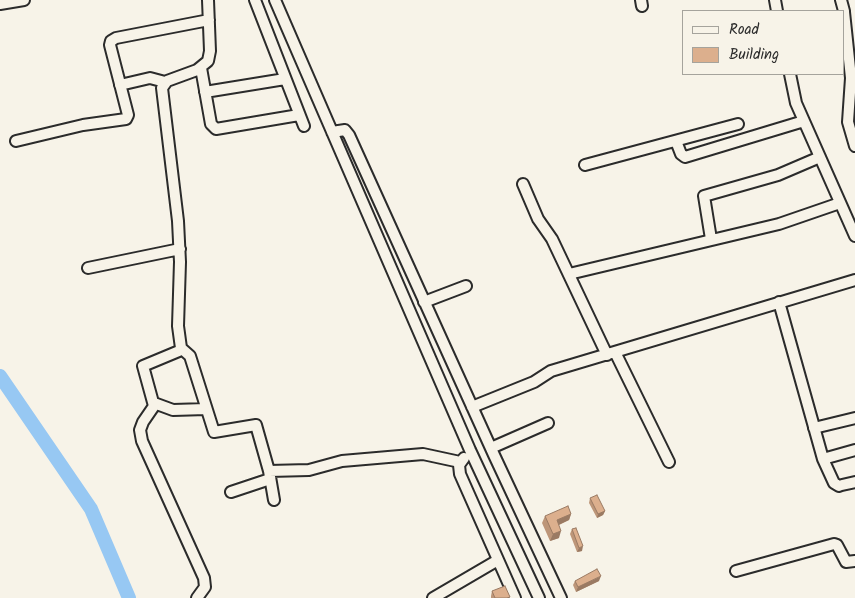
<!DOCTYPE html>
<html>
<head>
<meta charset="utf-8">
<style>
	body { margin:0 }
	#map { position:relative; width:855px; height:598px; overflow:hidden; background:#f7f3e8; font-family:Kalam,sans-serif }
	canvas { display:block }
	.legend { position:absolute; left:682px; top:10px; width:162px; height:65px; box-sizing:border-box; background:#f7f3e8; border:1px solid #a5a39c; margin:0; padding:6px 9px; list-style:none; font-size:15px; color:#2b2b2b }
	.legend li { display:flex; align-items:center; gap:10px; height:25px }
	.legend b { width:25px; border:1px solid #a5a39c }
</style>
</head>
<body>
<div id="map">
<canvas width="855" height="598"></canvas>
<ul class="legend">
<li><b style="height:6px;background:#f7f3e8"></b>Road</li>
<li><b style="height:14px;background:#dcaf8d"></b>Building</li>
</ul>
</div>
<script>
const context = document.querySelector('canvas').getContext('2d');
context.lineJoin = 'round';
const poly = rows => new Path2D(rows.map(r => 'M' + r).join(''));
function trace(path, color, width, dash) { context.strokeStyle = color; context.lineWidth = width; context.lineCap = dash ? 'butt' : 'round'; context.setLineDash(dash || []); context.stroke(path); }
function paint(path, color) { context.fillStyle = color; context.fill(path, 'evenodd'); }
trace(poly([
	[0,376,91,509,129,598]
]), '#97c8f3', 14);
const minor = poly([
	[255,0,304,126],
	[275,0,470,450,539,598],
	[641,0,642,6],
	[775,0,777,11],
	[841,0,844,11],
	[0,4,24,0],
	[844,12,851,78,848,122,855,146],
	[201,68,211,124,216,129,299,115],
	[790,74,796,103,855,236],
	[120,85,150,78,165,82],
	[205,92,285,79],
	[332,132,345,130,349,135,494,455,561,598],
	[16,141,83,125,126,119,128,115,110,45,111,41,116,38,209,20],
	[676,141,681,154,685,157,804,121],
	[585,165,738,124],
	[523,184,538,219,552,239,607,355],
	[711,239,704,196,778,175,820,157],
	[88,268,180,249],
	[569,274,779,224,840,203],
	[424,302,466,286],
	[779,302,823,459,834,483,839,486],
	[181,348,190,356,214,432,256,425,269,471,274,500],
	[615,352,669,462],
	[154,403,173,410,206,409],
	[472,407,534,382,551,371,855,280],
	[814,428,855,418],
	[491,448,548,423],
	[464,458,459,465,460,474,515,598],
	[823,459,855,450],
	[269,471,309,470,342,461,423,454,460,462],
	[842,485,855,482],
	[231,492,270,479],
	[736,571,834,544,837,545,846,562,855,561],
	[197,598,205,587,204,578,142,441,140,430,143,422,154,406,143,366,179,351,181,348,178,326,180,262,178,221,162,88,167,81,197,70,208,61,210,51,208,0],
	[433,598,498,560]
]);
trace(minor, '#2b2b2b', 14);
trace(minor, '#f7f3e8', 10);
paint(poly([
	[590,498,605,511,603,515,597,518,589,503],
	[571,514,569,520,559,525,559,538,550,541,542,523,545,516],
	[572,529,582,551,577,552,570,534],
	[575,581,599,581,576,592,573,585],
	[492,591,509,598,491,598,491,596]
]), '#bd9679');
paint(poly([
	[605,511,603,515,597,518,598,514],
	[571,514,569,520,554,527,557,520],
	[561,531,559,538,550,541,553,534],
	[583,546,582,551,577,552,579,548],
	[601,576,599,581,576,592,578,587]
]), '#9a7a63');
const building = poly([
	[597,495,605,511,598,514,590,498,597,495],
	[568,506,571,514,557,520,561,531,553,534,545,516,568,506],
	[576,528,583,546,579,548,572,529,576,528],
	[597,569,601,576,578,587,575,581,597,569],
	[505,586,510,597,507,598,495,598,492,591,505,586]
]);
paint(building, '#dcaf8d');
trace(building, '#9a7a63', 1);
</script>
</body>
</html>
